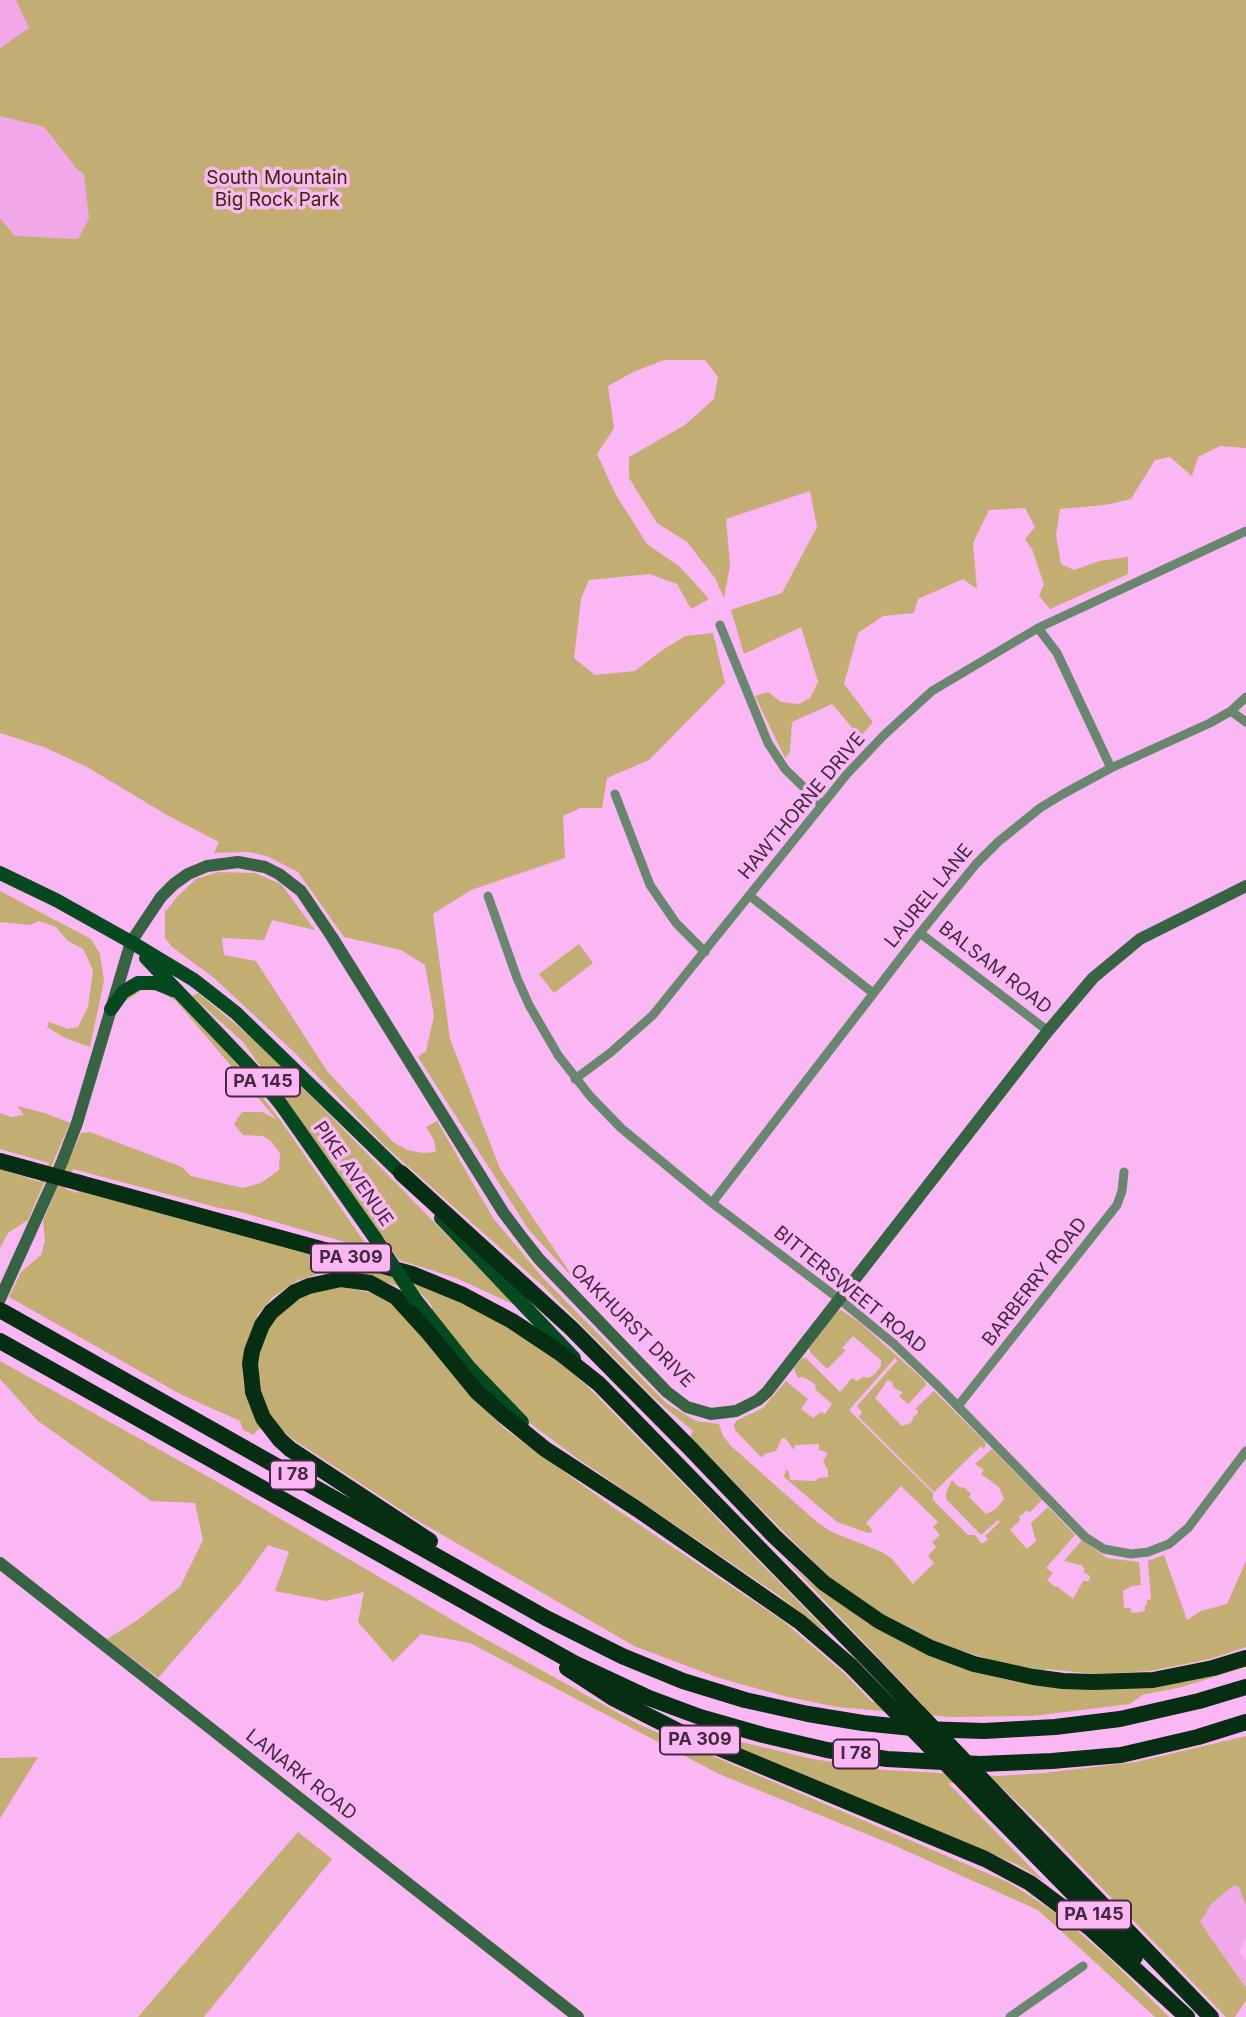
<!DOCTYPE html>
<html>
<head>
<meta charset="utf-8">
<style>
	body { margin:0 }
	canvas { display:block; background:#fbb7f3 }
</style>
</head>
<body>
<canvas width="1246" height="2017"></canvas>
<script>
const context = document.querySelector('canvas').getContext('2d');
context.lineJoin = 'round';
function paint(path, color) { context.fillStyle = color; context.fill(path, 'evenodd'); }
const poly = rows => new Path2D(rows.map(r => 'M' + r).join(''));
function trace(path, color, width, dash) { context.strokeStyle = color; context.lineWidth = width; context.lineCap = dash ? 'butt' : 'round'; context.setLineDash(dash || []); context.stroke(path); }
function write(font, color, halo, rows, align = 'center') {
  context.font = font + ' Inter,sans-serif'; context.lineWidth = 7; context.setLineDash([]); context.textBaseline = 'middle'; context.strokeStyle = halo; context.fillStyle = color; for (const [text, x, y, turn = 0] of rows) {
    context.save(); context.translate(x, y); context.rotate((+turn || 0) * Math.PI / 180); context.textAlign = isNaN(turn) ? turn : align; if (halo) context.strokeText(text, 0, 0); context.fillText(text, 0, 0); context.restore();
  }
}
paint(poly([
	[0,0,16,0,29,28,0,48],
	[0,116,43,127,76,168,84,174,89,218,78,239,15,236,0,218],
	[1233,1886,1238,1886,1246,1906,1246,1938,1240,1949,1240,1953,1246,1961,1246,1988,1200,1922,1211,1904]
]), '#f1a8e9');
paint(poly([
	[16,0,1246,0,1246,448,1220,446,1198,457,1192,476,1170,457,1155,460,1131,499,1105,505,1060,509,1056,535,1061,564,1074,570,1099,561,1128,557,1128,574,1050,609,1039,596,1044,584,1032,549,1025,539,1035,527,1025,508,989,510,973,543,977,589,963,579,918,599,914,613,883,616,858,633,844,684,873,722,860,737,832,704,792,722,790,752,785,758,755,696,768,692,781,702,799,704,810,698,818,682,801,627,744,654,731,610,782,593,817,527,810,491,726,519,730,565,724,598,715,578,687,542,657,523,629,478,629,457,685,425,714,399,718,377,705,360,664,360,633,372,608,386,614,428,597,454,616,495,647,544,680,567,709,599,691,609,677,584,650,574,589,580,581,599,574,658,595,675,635,671,661,651,685,636,713,633,725,683,649,760,607,778,602,808,580,808,563,816,565,858,471,890,433,914,450,1039,500,1169,575,1280,529,1230,418,1057,426,1051,434,1016,425,965,401,950,344,937,298,872,267,856,249,852,214,853,219,842,167,815,87,767,44,747,0,733,0,218,15,236,78,239,89,218,84,174,76,168,44,127,0,116,0,48,29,28],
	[219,872,255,873,281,884,315,930,272,920,264,940,222,938,224,955,256,961,327,1071,393,1142,407,1150,423,1153,436,1152,434,1140,426,1127,437,1121,493,1218,544,1279,666,1403,696,1421,719,1424,723,1436,731,1446,818,1523,832,1532,882,1552,892,1559,913,1584,934,1563,928,1556,936,1547,932,1542,940,1535,933,1527,938,1522,901,1486,866,1523,871,1528,872,1532,868,1533,837,1522,784,1477,786,1469,789,1472,790,1480,816,1481,818,1478,828,1477,828,1470,823,1461,827,1455,826,1452,819,1450,819,1444,795,1445,794,1450,785,1438,782,1438,776,1451,764,1454,762,1458,735,1430,734,1425,736,1421,763,1408,786,1381,808,1399,801,1409,813,1418,821,1412,825,1414,832,1404,816,1390,815,1384,803,1377,798,1378,794,1368,802,1358,806,1358,840,1392,852,1378,857,1381,863,1377,869,1378,876,1373,881,1366,881,1360,853,1336,842,1348,846,1350,827,1369,811,1353,809,1348,837,1312,841,1310,859,1322,925,1381,926,1385,908,1404,899,1396,903,1392,894,1388,892,1382,888,1380,875,1398,902,1426,911,1423,914,1416,917,1415,918,1411,915,1409,934,1391,986,1443,984,1449,981,1446,934,1492,859,1417,862,1412,857,1406,897,1361,895,1358,849,1410,933,1493,933,1500,968,1535,975,1535,981,1543,984,1543,988,1539,985,1536,1000,1522,998,1520,981,1535,946,1499,946,1493,952,1480,957,1486,965,1488,971,1494,969,1497,986,1514,996,1509,1004,1499,999,1487,981,1474,984,1470,975,1464,992,1449,1042,1500,1030,1512,1026,1511,1019,1517,1020,1520,1010,1530,1027,1549,1036,1541,1031,1523,1048,1507,1075,1535,1046,1568,1053,1573,1047,1580,1054,1586,1058,1587,1073,1599,1083,1581,1089,1581,1090,1576,1083,1572,1085,1569,1081,1565,1064,1561,1082,1540,1107,1558,1139,1562,1141,1585,1132,1586,1123,1591,1124,1608,1130,1608,1132,1613,1142,1612,1145,1610,1145,1605,1147,1605,1147,1600,1151,1599,1148,1561,1164,1555,1187,1620,1201,1611,1227,1604,1246,1561,1246,1647,1210,1659,1150,1671,1097,1674,1045,1669,1045,1671,998,1662,941,1644,872,1608,829,1577,690,1438,693,1431,655,1399,543,1286,384,1145,295,1053,214,978,172,947,165,938,165,912,177,897,196,879],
	[0,891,91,939,100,954,104,981,90,1047,63,1037,47,1027,49,1022,68,1029,78,1027,88,1007,93,970,83,949,68,941,56,927,39,921,30,925,0,922],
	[579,944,593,963,554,993,539,974],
	[146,987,168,993,181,1003,237,1064,281,1121,369,1249,237,1211,219,1208,73,1169,65,1189,78,1193,79,1191,317,1255,328,1260,424,1286,493,1317,548,1353,585,1384,827,1631,820,1628,778,1595,574,1456,531,1424,503,1399,432,1311,432,1306,422,1294,358,1273,346,1272,321,1273,297,1281,273,1297,258,1314,245,1349,242,1369,244,1388,253,1414,262,1429,257,1430,254,1435,243,1430,240,1421,180,1394,9,1297,21,1272,41,1255,45,1241,43,1221,81,1133,90,1132,182,1167,191,1176,243,1188,261,1183,279,1170,280,1153,271,1141,263,1136,243,1135,234,1124,242,1112,262,1112,276,1119,176,1001,160,991,149,990,142,990,124,1002,128,996],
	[198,993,263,1047,515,1305,456,1278,399,1260,243,1042,192,996],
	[17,1106,45,1113,70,1123,28,1220,8,1233,0,1248,0,1169,40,1182,49,1163,0,1149,0,1113,11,1117,24,1115],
	[341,1286,371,1293,384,1298,402,1312,465,1389,505,1429,610,1505,783,1621,844,1673,872,1702,924,1706,786,1560,807,1579,867,1623,961,1668,1004,1679,1036,1685,1246,1663,1246,1667,1182,1687,1142,1695,1130,1704,1033,1716,950,1717,837,1707,788,1697,719,1678,634,1646,415,1519,291,1438,279,1427,270,1415,258,1382,258,1353,268,1329,276,1317,303,1295],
	[0,1361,223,1485,471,1631,640,1725,1010,1883,1062,1917,1112,1961,1169,2017,1155,2017,1038,1910,891,1844,719,1774,470,1643,421,1634,393,1662,358,1622,364,1592,326,1601,275,1591,289,1552,268,1545,240,1584,158,1678,107,1639,136,1621,180,1587,203,1540,195,1503,151,1501,38,1421,0,1379],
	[1246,1736,1246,1906,1238,1886,1233,1886,1211,1904,1200,1922,1246,1988,1246,2000,1235,2017,1226,2017,1045,1829,999,1785,948,1783,1044,1881,1018,1865,730,1745,730,1741,733,1740,813,1759,884,1770,997,1776,1044,1773,1136,1762],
	[38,1757,7,1807,0,1819,0,1758],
	[298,1832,332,1859,204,2017,138,2017]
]), '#c2ad73');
trace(poly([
	[720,625,768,743,785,769,821,804],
	[1038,628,1057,653,1111,768],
	[1231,711,1246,722],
	[615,794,650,885,676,923,705,952],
	[488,896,517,978,529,1005,558,1055,590,1096,621,1128,712,1203,838,1298,894,1344,938,1386,1085,1537,1104,1549,1131,1554,1148,1552,1169,1544,1188,1528,1246,1451],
	[750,896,873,993],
	[920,933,1048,1031],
	[575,1079,610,1053,653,1015,847,774,884,735,932,691,1038,628,1246,531],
	[712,1203,920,933,976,864,998,842,1040,808,1063,794,1111,768,1210,723,1231,711,1246,697],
	[958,1406,1117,1205,1122,1191,1124,1172],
	[1010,2017,1083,1966]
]), '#69876f', 9);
trace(poly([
	[0,1299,62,1162,77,1123,131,942,161,897,174,884,188,874,207,866,238,862,265,867,279,874,301,891,332,937,503,1212,521,1236,539,1259,667,1392,687,1407,711,1414,736,1411,758,1400,767,1392,1048,1031,1093,978,1140,939,1246,886],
	[0,1563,578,2017]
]), '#366341', 12);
trace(poly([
	[0,873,56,900,131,942,194,980,236,1013,407,1179],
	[146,958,251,1068,280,1103,375,1238],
	[111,1009,123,992,138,983,156,983,173,990],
	[441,1218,574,1358],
	[415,1299,469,1367,522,1422]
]), '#054920', 14);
trace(poly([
	[0,1161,29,1169],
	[401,1173,571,1328,687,1445,774,1536,824,1583,879,1621,931,1648,974,1664,1033,1677,1063,1681,1093,1682,1153,1680,1213,1668,1246,1658],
	[80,1183,412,1274,463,1295,512,1321,560,1353,599,1384,873,1665],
	[0,1310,546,1618,622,1656,683,1681,745,1700,808,1714,863,1723,922,1729,984,1731,1055,1727,1120,1719,1199,1701,1246,1687],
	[0,1341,574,1663,649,1698,700,1717,763,1735,827,1750,887,1759,980,1764,1052,1761,1121,1755,1198,1737,1246,1722],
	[430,1541,290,1449,280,1440,263,1418,253,1392,250,1364,252,1351,262,1325,271,1312,295,1292,309,1286,341,1279,370,1283,396,1297,427,1331,477,1392,503,1415,545,1449,637,1509,800,1622,851,1666],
	[567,1668,613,1698,678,1731,985,1859,1030,1883,1090,1928,1187,2017],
	[995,1814,1135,1957],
	[1016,1815,1211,2017]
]), '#052e13', 16);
trace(poly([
	[375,1238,415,1299]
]), '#054920', 14);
trace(poly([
	[29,1169,80,1183],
	[873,1665,1016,1815],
	[851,1666,995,1814]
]), '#052e13', 16);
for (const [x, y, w] of [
	[263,1082,74],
	[351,1258,80],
	[293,1475,46],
	[700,1740,80],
	[856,1754,46],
	[1094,1915,74]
]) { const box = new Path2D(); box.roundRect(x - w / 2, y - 14.5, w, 29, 5); context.fillStyle = '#fbb7f3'; context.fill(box); trace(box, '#442941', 2); }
write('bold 18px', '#442941', null, [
	["PA 145",263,1082],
	["PA 309",351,1258],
	["I 78",293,1475],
	["PA 309",700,1740],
	["I 78",856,1754],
	["PA 145",1094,1915]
]);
write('19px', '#372a01', '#fbb7f3', [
	["South Mountain",277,178],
	["Big Rock Park",277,200]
]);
write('19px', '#442941', '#fbb7f3', [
	["HAWTHORNE DRIVE",802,806,-50],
	["LAUREL LANE",929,896,-51],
	["BALSAM ROAD",995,968,38],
	["PIKE AVENUE",353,1174,55],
	["BARBERRY ROAD",1035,1282,-52],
	["BITTERSWEET ROAD",850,1290,39],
	["OAKHURST DRIVE",632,1326,45],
	["LANARK ROAD",301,1775,38]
]);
</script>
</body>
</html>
